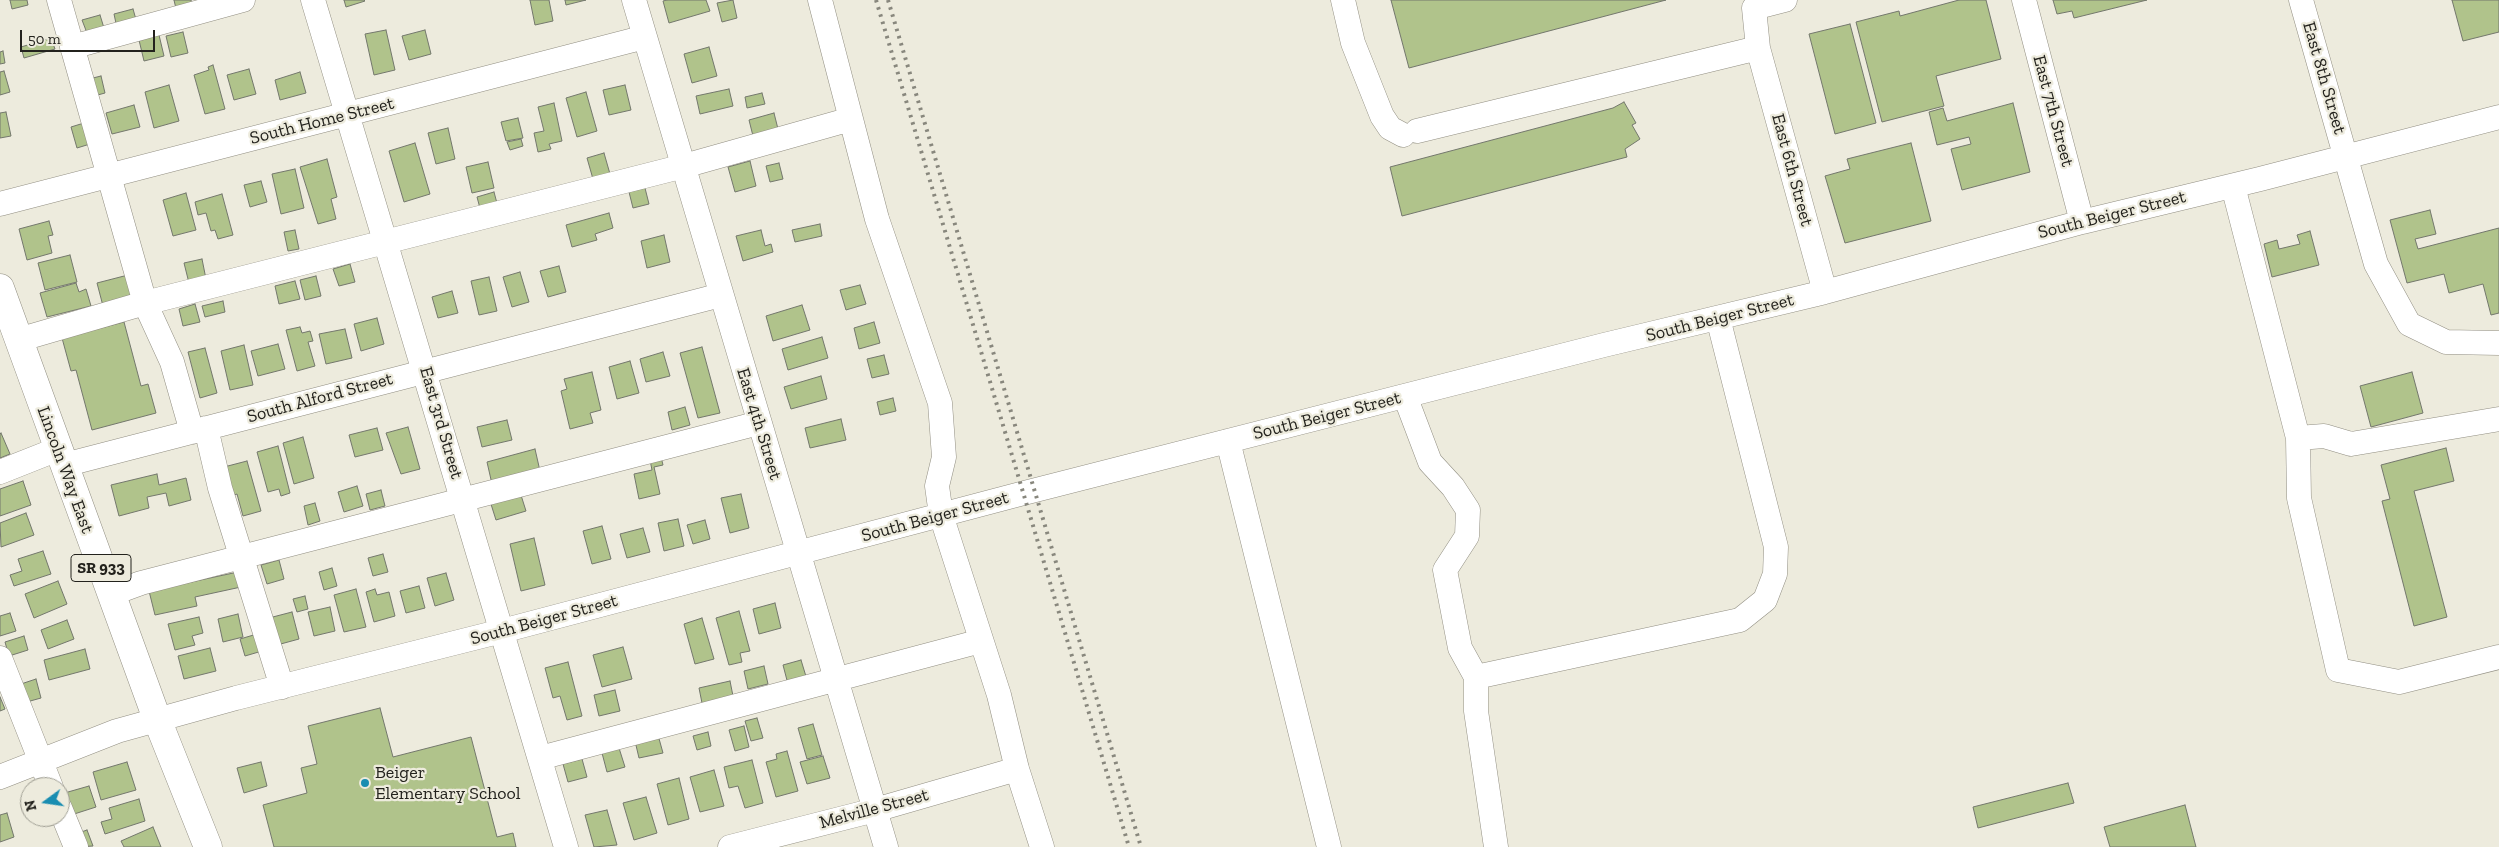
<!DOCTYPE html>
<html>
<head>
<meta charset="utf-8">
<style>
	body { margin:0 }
	#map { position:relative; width:2499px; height:847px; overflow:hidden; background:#edebdd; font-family:"Zilla Slab",serif }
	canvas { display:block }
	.north { position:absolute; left:20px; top:777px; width:50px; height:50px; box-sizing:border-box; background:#edebdd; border:1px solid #9c9b90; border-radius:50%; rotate:256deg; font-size:14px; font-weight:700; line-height:20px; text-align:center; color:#23221d }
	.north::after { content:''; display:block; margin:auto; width:18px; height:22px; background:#198db1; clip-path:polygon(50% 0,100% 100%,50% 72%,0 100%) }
	.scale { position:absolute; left:20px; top:30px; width:135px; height:22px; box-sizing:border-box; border:2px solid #23221d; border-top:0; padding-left:6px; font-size:15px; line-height:18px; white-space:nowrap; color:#23221d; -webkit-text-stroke:4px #edebdd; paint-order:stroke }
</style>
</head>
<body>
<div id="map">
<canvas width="2499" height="847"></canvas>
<div class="north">N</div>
<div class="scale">50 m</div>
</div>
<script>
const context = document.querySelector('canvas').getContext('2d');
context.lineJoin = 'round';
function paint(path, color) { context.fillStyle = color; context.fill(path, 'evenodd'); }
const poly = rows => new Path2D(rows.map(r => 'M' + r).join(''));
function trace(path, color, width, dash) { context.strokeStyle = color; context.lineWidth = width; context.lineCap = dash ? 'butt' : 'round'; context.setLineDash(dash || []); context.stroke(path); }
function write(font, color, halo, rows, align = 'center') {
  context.font = font + ' "Zilla Slab",serif'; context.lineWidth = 4.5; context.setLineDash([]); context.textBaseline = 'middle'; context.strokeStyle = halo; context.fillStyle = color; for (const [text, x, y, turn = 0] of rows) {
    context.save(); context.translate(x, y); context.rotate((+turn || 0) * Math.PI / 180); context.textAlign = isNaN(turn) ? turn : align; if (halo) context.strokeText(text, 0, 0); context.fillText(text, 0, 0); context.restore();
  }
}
const building = poly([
	[10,0,27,0,28,5,12,9,10,0],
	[174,0,191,0,193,8,177,13,174,0],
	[344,0,364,0,365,1,346,7,344,0],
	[530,0,549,0,553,21,535,25,530,0],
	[565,0,586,0,566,5,565,0],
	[667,0,706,0,710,11,669,23,663,1,667,0],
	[733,0,737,18,722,22,717,3,733,0],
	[1391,0,1666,0,1409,68,1391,0],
	[1959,0,1986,0,2001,59,1936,76,1944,106,1882,122,1856,22,1899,11,1900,16,1959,0],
	[2053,0,2147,0,2074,18,2072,11,2057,14,2053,0],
	[2452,0,2499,0,2499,32,2463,41,2452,0],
	[133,9,137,23,117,28,114,14,133,9],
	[100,15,104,28,87,33,82,20,100,15],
	[1850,24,1876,123,1835,134,1809,34,1850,24],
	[386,30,395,70,374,75,365,34,386,30],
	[425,30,431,54,409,60,402,36,425,30],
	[183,32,188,53,171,57,166,36,183,32],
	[159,35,164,56,144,61,139,40,159,35],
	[51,38,55,49,24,58,21,47,51,38],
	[709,47,717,76,692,83,684,54,709,47],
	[3,51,5,63,0,64,0,52,3,51],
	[213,65,225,109,205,114,194,75,209,70,208,67,213,65],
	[249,69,256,94,234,100,227,75,249,69],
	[4,71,10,92,0,95,0,72,4,71],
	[300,72,306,93,280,100,275,80,300,72],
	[101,76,105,93,94,96,89,79,101,76],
	[169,85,179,121,154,128,145,92,169,85],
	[625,85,631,110,609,115,603,90,625,85],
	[729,89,733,106,700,114,696,96,729,89],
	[586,92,597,131,577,137,566,98,586,92],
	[762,93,765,104,747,108,745,97,762,93],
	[1624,102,1636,123,1632,125,1640,139,1625,149,1627,157,1402,216,1390,167,1613,108,1624,102],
	[554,103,562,141,549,144,551,149,538,152,534,133,544,131,538,107,554,103],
	[2013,103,2030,172,1962,190,1951,149,1971,144,1969,137,1937,145,1929,112,1943,108,1947,121,2013,103],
	[134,105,140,127,112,134,106,113,134,105],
	[6,112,11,136,0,138,0,113,6,112],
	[774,113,779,133,754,140,749,120,774,113],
	[518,118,523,138,506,141,501,122,518,118],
	[84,123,90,144,77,148,71,127,84,123],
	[448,128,455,159,436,164,428,133,448,128],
	[521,139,523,146,510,150,507,142,521,139],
	[415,143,430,194,404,202,389,151,415,143],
	[1911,143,1931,221,1845,243,1825,176,1850,169,1847,159,1911,143],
	[604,153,610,174,593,179,587,158,604,153],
	[327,159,337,197,331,199,336,219,318,224,300,167,327,159],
	[750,161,756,186,735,192,728,167,750,161],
	[488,162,494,188,472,193,466,167,488,162],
	[779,163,783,179,770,182,766,166,779,163],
	[295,169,304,208,281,214,272,174,295,169],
	[261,181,267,202,250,207,244,185,261,181],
	[645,188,649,204,633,208,629,192,645,188],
	[494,192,498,207,481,212,477,197,494,192],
	[186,193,196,230,173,236,163,200,186,193],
	[222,194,233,235,218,239,215,230,211,231,206,213,198,215,195,202,222,194],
	[2430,210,2436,234,2415,239,2418,249,2499,228,2499,313,2491,315,2483,284,2449,293,2444,274,2407,283,2390,220,2430,210],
	[609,213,613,228,595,234,597,240,572,247,566,225,609,213],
	[49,221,53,235,48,236,52,253,27,260,19,229,49,221],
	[820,224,822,236,795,242,792,230,820,224],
	[295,230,299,249,288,251,284,232,295,230],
	[761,230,765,246,771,244,773,252,743,261,736,236,761,230],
	[2310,231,2319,265,2272,277,2264,244,2277,240,2279,249,2300,244,2297,235,2310,231],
	[664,235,670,262,647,268,641,241,664,235],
	[70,255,77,282,45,290,38,263,70,255],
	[202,259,206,279,189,283,184,263,202,259],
	[350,264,355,282,339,286,333,269,350,264],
	[559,266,566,292,548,297,540,271,559,266],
	[520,272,529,302,512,307,503,277,520,272],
	[128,275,134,298,103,306,97,283,128,275],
	[316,276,321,296,305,300,300,280,316,276],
	[489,277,497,311,479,315,471,281,489,277],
	[295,281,300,299,279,304,275,286,295,281],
	[76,283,79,292,86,289,91,306,47,317,40,293,76,283],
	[860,285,866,304,846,310,840,290,860,285],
	[452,291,458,313,438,318,432,297,452,291],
	[223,301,225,312,205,317,202,306,223,301],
	[195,304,200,322,183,326,179,309,195,304],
	[802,305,810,330,773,341,766,316,802,305],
	[377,318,384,344,361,351,354,324,377,318],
	[124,322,141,386,148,384,156,413,92,430,76,370,71,371,62,338,124,322],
	[874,322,880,343,859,349,854,328,874,322],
	[300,327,302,333,310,331,313,341,308,342,315,366,297,371,286,330,300,327],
	[345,329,352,358,326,364,319,334,345,329],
	[822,337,828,358,788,370,782,349,822,337],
	[278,344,285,369,258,376,251,351,278,344],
	[244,345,253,385,230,390,221,351,244,345],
	[702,347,720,413,698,418,680,353,702,347],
	[205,348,217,393,200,398,188,352,205,348],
	[663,352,670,376,646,382,640,359,663,352],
	[884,355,889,374,872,378,867,359,884,355],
	[630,361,639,393,617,399,609,367,630,361],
	[592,372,601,410,590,413,593,423,570,429,561,391,567,389,564,379,592,372],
	[2412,372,2423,413,2371,427,2360,386,2412,372],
	[821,376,827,399,791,409,784,387,821,376],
	[893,398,896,411,880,415,877,402,893,398],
	[685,407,690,425,672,430,668,412,685,407],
	[841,419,846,440,810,448,805,428,841,419],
	[507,420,512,440,482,447,477,427,507,420],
	[408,427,420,469,401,474,386,433,408,427],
	[377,428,383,450,355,457,349,435,377,428],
	[1,433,10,454,0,458,0,434,1,433],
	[303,437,314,478,294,484,283,443,303,437],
	[278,446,290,493,281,496,279,489,268,492,257,452,278,446],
	[2446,448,2454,481,2414,491,2447,617,2414,626,2382,501,2390,499,2381,465,2446,448],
	[535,449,540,471,492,484,487,462,535,449],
	[661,457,663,465,654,467,660,494,639,499,634,474,652,470,650,460,661,457],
	[247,461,261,511,243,516,237,494,232,496,224,467,247,461],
	[157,474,159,485,186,478,191,500,169,506,166,493,147,497,149,508,119,516,111,485,157,474],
	[23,481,31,505,0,516,0,489,23,481],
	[357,486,363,506,344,512,338,492,357,486],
	[381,490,385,506,370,510,366,494,381,490],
	[520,492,526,511,496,520,490,501,520,492],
	[741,494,749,528,730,533,721,498,741,494],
	[315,503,320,521,308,525,304,506,315,503],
	[26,513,34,535,1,547,0,523,26,513],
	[678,519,684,546,664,551,658,523,678,519],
	[705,520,710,539,693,544,687,525,705,520],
	[602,526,611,559,592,564,583,531,602,526],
	[643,528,650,552,627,558,620,534,643,528],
	[534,538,545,585,521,591,510,544,534,538],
	[43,551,51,574,14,586,10,575,22,571,18,559,43,551],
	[383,554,388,572,373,576,368,558,383,554],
	[279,560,284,579,267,584,261,565,279,560],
	[332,568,337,586,324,590,319,572,332,568],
	[238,572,241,587,195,597,197,606,155,615,149,591,238,572],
	[446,573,454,600,435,606,427,578,446,573],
	[58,581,67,604,34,618,25,594,58,581],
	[419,586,425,608,406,613,400,591,419,586],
	[356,589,366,627,344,632,334,595,356,589],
	[375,589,377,595,389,592,395,616,374,622,366,592,375,589],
	[305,596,308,609,297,612,293,599,305,596],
	[775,603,781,628,759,634,753,609,775,603],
	[330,607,335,631,314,636,308,612,330,607],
	[739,611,750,651,740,653,742,662,729,665,716,618,739,611],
	[292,612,299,639,277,645,269,618,292,612],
	[10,613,16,631,0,636,0,616,10,613],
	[238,614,243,637,223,642,218,619,238,614],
	[199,617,203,633,192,636,195,645,175,650,168,624,199,617],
	[702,618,714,659,695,664,684,624,702,618],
	[67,620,74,639,48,649,41,630,67,620],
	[257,634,262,651,245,656,240,639,257,634],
	[24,636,28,650,9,656,5,642,24,636],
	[623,647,632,679,602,687,593,655,623,647],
	[210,648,216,671,184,679,178,656,210,648],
	[85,649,90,669,49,680,44,660,85,649],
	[801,660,808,683,789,688,783,665,801,660],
	[568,662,582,716,567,720,560,696,553,698,545,668,568,662],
	[764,666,768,684,748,689,744,671,764,666],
	[36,679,41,698,23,703,18,685,36,679],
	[730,681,734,701,703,708,699,688,730,681],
	[615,690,620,711,599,716,594,695,615,690],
	[0,697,5,709,0,711,0,697],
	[380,708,393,757,471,737,497,837,513,833,516,847,274,847,263,805,307,793,301,768,317,764,308,726,380,708],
	[757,718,763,738,751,741,745,721,757,718],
	[813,724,822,755,807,759,798,728,813,724],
	[744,726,749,747,735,751,729,730,744,726],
	[708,732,711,746,697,750,693,736,708,732],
	[658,735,663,753,639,758,635,741,658,735],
	[619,748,625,767,607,772,602,753,619,748],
	[787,751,798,791,776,797,766,762,777,759,776,754,787,751],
	[823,756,830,778,807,784,800,762,823,756],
	[582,759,587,777,568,782,563,764,582,759],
	[752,760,763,803,745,808,738,786,729,788,724,767,752,760],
	[127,762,136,790,101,800,93,772,127,762],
	[261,762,267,786,244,793,237,768,261,762],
	[714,770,724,806,700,812,690,777,714,770],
	[679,778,689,819,668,825,657,784,679,778],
	[2068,783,2074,803,1978,828,1973,807,2068,783],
	[89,786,96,807,68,816,61,794,89,786],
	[646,797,657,833,634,840,623,803,646,797],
	[139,799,145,821,105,834,101,822,112,819,109,808,139,799],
	[2185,805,2196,847,2110,847,2104,827,2185,805],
	[607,810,617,845,594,847,585,815,607,810],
	[7,813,14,837,0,842,0,815,7,813],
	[153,827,161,847,124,847,121,841,153,827],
	[87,830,93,846,77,847,73,835,87,830]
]);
paint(building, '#b0c38b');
trace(building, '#73776c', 1);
const minor = poly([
	[59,0,145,303,172,362,192,432],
	[313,0,566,847],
	[634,0,886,847],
	[820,0,877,219,940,403,944,457,937,486,941,515,999,695,1017,769,1042,847],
	[1343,0,1353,43,1382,116,1390,128,1403,135],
	[1761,0,1754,8,1758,48,1825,292],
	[2024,0,2082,222],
	[2301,0,2376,264,2409,324,2446,342,2499,343],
	[1754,8,1785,0],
	[72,47,243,0],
	[1417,131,1758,48],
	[2233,186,2298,438,2324,436,2351,444,2499,419],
	[0,204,645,37],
	[18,340,145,303,684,166,851,119],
	[1405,396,1430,462,1453,487,1468,510,1467,536,1445,570,1460,648,1476,677,1740,620,1765,600,1775,574,1776,547,1718,318],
	[206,428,220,488,282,687],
	[2298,438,2299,498,2338,670,2399,682,2499,657],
	[1228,441,1329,847],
	[64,465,721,295],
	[0,472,58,449],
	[111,594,141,583,759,423],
	[0,658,51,787],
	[1476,677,1476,711,1496,847],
	[540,758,981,641],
	[0,777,117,731,236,698,502,631,1024,493,1604,345,1825,292,2082,222,2260,179,2499,117],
	[60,808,76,847],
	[730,847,875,810,1017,769]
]);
const major = poly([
	[0,288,157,719,208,847]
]);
trace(minor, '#928f83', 25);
trace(major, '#928f83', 29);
trace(minor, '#fff', 24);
trace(major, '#fff', 28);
trace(poly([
	[876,0,1129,847],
	[888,0,1141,847]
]), '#88877d', 4, [2.5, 5]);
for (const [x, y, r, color] of [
	[365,783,5,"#198db1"]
]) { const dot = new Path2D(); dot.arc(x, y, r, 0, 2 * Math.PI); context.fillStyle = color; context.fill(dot); trace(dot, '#edebdd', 2); }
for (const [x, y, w] of [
	[101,568,60]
]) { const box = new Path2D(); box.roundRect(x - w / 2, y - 13.5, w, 27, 4); context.fillStyle = '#edebdd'; context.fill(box); trace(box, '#23221d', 1); }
write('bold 16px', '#23221d', null, [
	["SR 933",101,568]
]);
write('18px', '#23221d', '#edebdd', [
	["East 8th Street",2324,78,74],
	["East 7th Street",2053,111,75],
	["South Home Street",322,121,-14],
	["East 6th Street",1792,170,75],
	["South Beiger Street",2112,215,-14],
	["South Beiger Street",1720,318,-14],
	["South Alford Street",320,398,-15],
	["South Beiger Street",1327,416,-14],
	["East 3rd Street",441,423,74],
	["East 4th Street",759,424,73],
	["Lincoln Way East",65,470,70],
	["South Beiger Street",935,517,-15],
	["South Beiger Street",544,620,-15],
	["Melville Street",874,809,-15]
]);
write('18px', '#23221d', '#edebdd', [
	["Beiger",375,773],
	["Elementary School",375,794]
], 'left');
</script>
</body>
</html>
